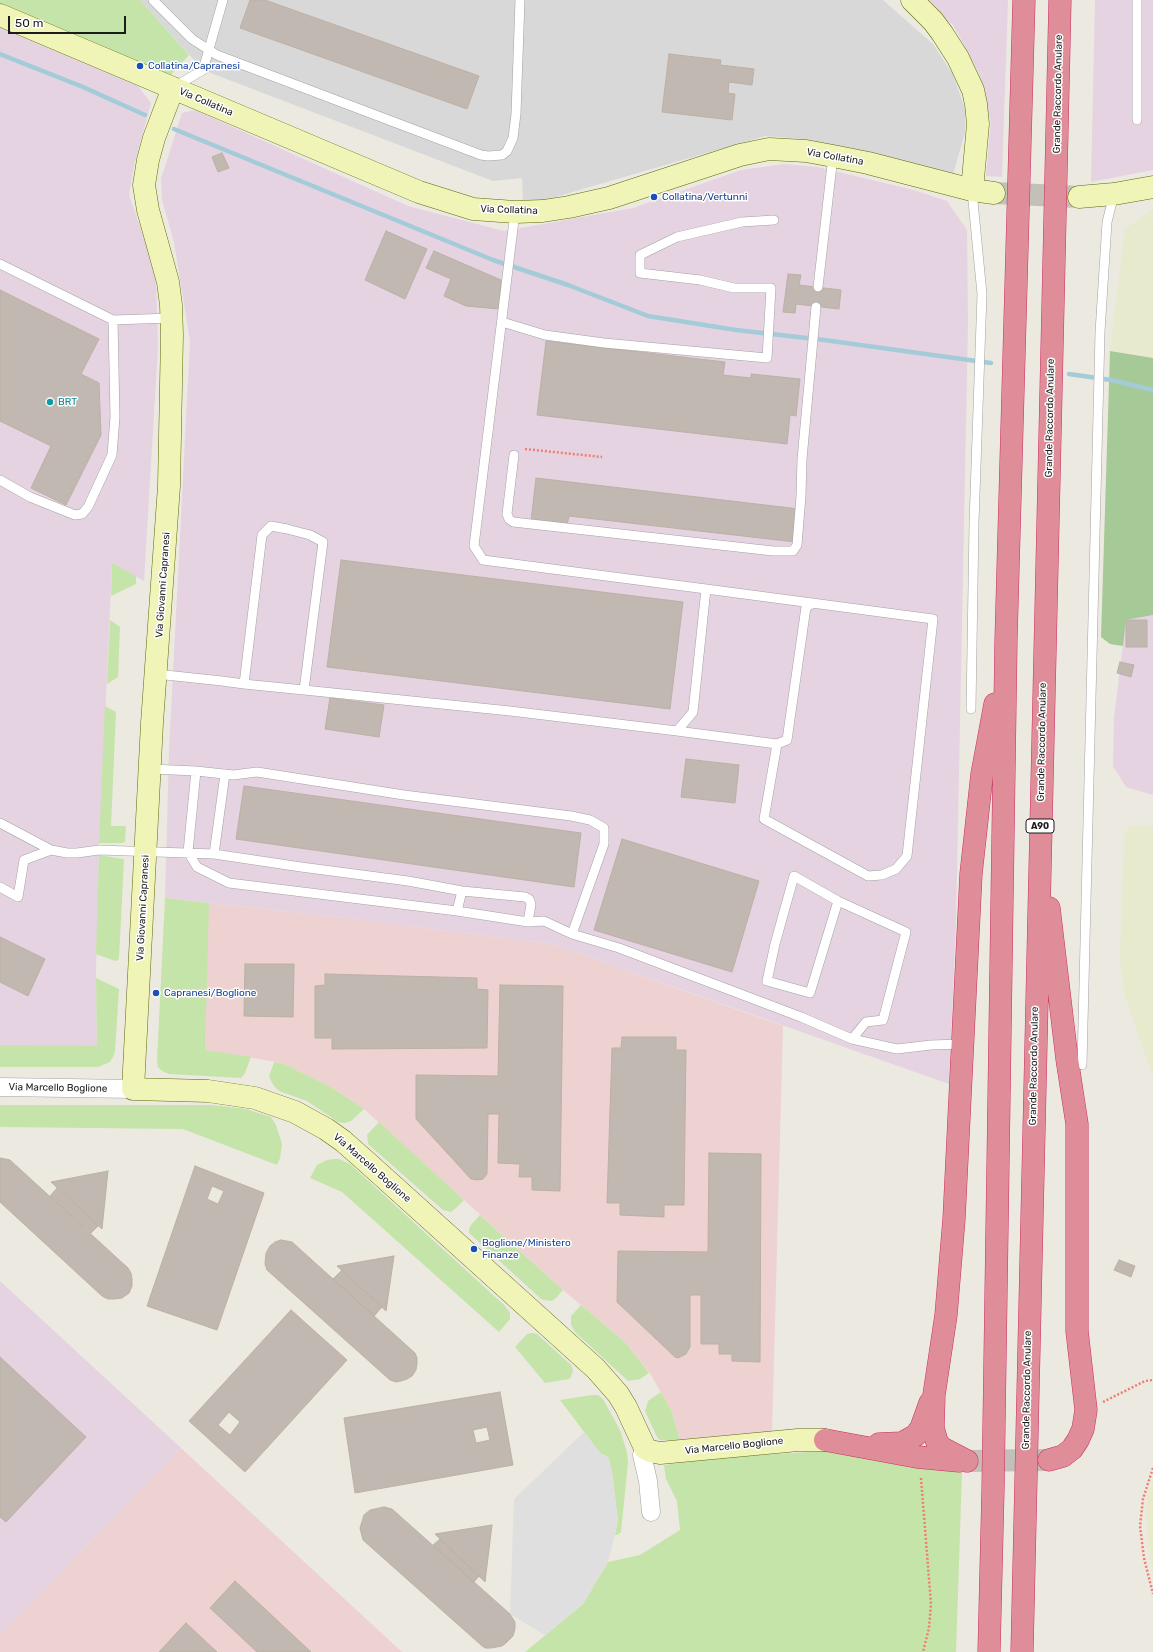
<!DOCTYPE html>
<html>
<head>
<meta charset="utf-8">
<style>
	body { margin:0 }
	#map { position:relative; width:1153px; height:1652px; overflow:hidden; background:#ece9e1; font-family:Rubik,sans-serif }
	canvas { display:block }
	.scale { position:absolute; left:8px; top:16px; width:118px; height:18px; box-sizing:border-box; border:2px solid #1b1b1b; border-top:0; padding-left:5px; font-size:12px; line-height:14px; white-space:nowrap; color:#1b1b1b; -webkit-text-stroke:3px #fff; paint-order:stroke }
</style>
</head>
<body>
<div id="map">
<canvas width="1153" height="1652"></canvas>
<div class="scale">50 m</div>
</div>
<script>
const context = document.querySelector('canvas').getContext('2d');
context.lineJoin = 'round';
function paint(path, color) { context.fillStyle = color; context.fill(path, 'evenodd'); }
const poly = rows => new Path2D(rows.map(r => 'M' + r).join(''));
function trace(path, color, width, dash) { context.strokeStyle = color; context.lineWidth = width; context.lineCap = dash ? 'butt' : 'round'; context.setLineDash(dash || []); context.stroke(path); }
function write(font, color, halo, rows, align = 'center') {
  context.font = font + ' Rubik,sans-serif'; context.lineWidth = 3; context.setLineDash([]); context.textBaseline = 'middle'; context.strokeStyle = halo; context.fillStyle = color; for (const [text, x, y, turn = 0] of rows) {
    context.save(); context.translate(x, y); context.rotate((+turn || 0) * Math.PI / 180); context.textAlign = isNaN(turn) ? turn : align; if (halo) context.strokeText(text, 0, 0); context.fillText(text, 0, 0); context.restore();
  }
}
paint(poly([
	[140,0,883,0,933,44,953,75,965,109,965,132,953,175,794,138,765,136,545,200,523,200,522,178,493,181,203,70]
]), '#d9d8d8');
paint(poly([
	[209,903,354,919,552,944,783,1026,772,1433,680,1441,672,1412,651,1375,626,1343,563,1290,364,1109,331,1087,282,1063,205,1050,207,919],
	[181,1448,402,1652,0,1652,0,1635]
]), '#edd2d1');
paint(poly([
	[925,0,1008,0,1002,177,986,176,991,122,979,73,953,25],
	[1095,0,1153,0,1153,170,1091,182],
	[0,28,138,86,151,103,134,165,129,195,148,249,156,281,158,347,144,581,112,564,99,855,96,972,97,1046,0,1046],
	[195,110,408,206,504,231,633,208,741,170,784,164,817,167,914,190,947,201,967,230,968,324,956,921,949,1084,552,944,354,919,165,898,169,751,190,341,174,242,162,200,161,179,182,113],
	[1153,615,1153,795,1126,787,1113,766,1114,718,1126,620],
	[0,1281,181,1448,0,1635]
]), '#e5d3e1');
paint(poly([
	[1153,209,1153,358,1110,351,1125,229],
	[1130,826,1153,826,1153,1078,1125,996,1120,963,1124,836],
	[1153,1480,1153,1575,1148,1549,1146,1513,1147,1496]
]), '#e8eacd');
paint(poly([
	[0,0,140,0,189,55,168,78,0,4],
	[112,563,136,576,136,584,111,596],
	[110,620,120,627,118,677,107,684],
	[105,706,116,712,111,826,126,826,125,842,122,843,99,843],
	[99,855,123,859,124,860,119,958,118,960,115,961,96,954],
	[165,898,209,903,205,1050,251,1057,245,1073,241,1078,169,1074,162,1071,158,1067,157,1061],
	[96,978,119,989,115,1051,113,1057,110,1062,98,1067,0,1067,0,1045,97,1046],
	[274,1062,282,1063,331,1087,364,1109,351,1121,345,1123,338,1122,307,1101,279,1091,274,1086,269,1077],
	[0,1105,211,1105,246,1109,271,1117,276,1125,282,1144,280,1158,277,1165,183,1129,0,1127],
	[379,1122,464,1200,457,1207,451,1212,443,1210,368,1144,367,1135],
	[334,1159,339,1159,350,1164,505,1306,510,1313,510,1319,499,1332,342,1192,310,1178,317,1165,327,1160],
	[480,1215,563,1290,557,1297,552,1301,543,1300,540,1298,469,1233,469,1229,471,1225],
	[581,1305,626,1343,649,1373,640,1379,628,1381,575,1332,571,1325,571,1316],
	[532,1333,537,1334,571,1365,573,1370,571,1377,569,1379,545,1383,515,1347,527,1334],
	[661,1392,672,1412,680,1441,660,1440,657,1437,645,1411,648,1401],
	[592,1395,598,1395,603,1399,620,1430,627,1452,628,1463,621,1532,617,1535,615,1535,618,1521,612,1472,608,1457,600,1453,560,1400],
	[825,1451,962,1473,956,1652,525,1652,583,1604,608,1562,640,1555,680,1530,677,1501,666,1479,664,1465,713,1458]
]), '#c5e4a9');
paint(poly([
	[1110,351,1153,358,1153,615,1126,620,1123,646,1110,644,1101,637]
]), '#a6c998');
paint(poly([
	[584,1432,600,1453,608,1457,612,1472,618,1521,608,1562,583,1604,545,1635,510,1614,514,1499]
]), '#dfdfdf');
trace(poly([
	[0,54,83,87,145,115],
	[174,129,493,260,568,285,648,316,736,330,824,340,991,363],
	[1069,374,1111,380,1153,390]
]), '#a4cbd8', 4.5);
const building = poly([
	[250,0,265,0,479,76,467,109,240,28,250,0],
	[669,54,721,60,720,65,754,69,752,85,729,82,728,93,735,94,732,120,662,112,669,54],
	[222,153,229,168,218,172,212,157,222,153],
	[386,231,427,249,405,299,365,280,386,231],
	[434,251,501,280,499,309,466,306,444,296,451,279,426,268,434,251],
	[788,274,801,275,799,285,841,290,839,309,796,304,795,313,783,312,788,274],
	[0,290,99,339,81,374,99,383,101,435,66,505,31,488,51,446,0,421,0,290],
	[546,341,725,362,723,375,751,378,751,374,800,379,796,416,790,415,787,444,537,415,546,341],
	[536,478,799,509,795,542,569,516,567,525,531,521,536,478],
	[341,560,683,602,670,709,327,667,341,560],
	[1126,620,1147,620,1147,647,1126,647,1126,620],
	[1120,662,1134,665,1131,677,1117,673,1120,662],
	[330,698,384,705,379,737,325,729,330,698],
	[686,759,739,765,735,803,681,797,686,759],
	[244,786,581,833,574,887,236,839,244,786],
	[622,839,759,881,732,972,594,930,622,839],
	[0,937,45,959,28,996,0,982,0,937],
	[245,964,294,964,293,1017,244,1016,245,964],
	[325,974,477,978,477,989,488,990,487,1048,332,1049,332,1038,315,1038,315,986,325,985,325,974],
	[500,985,563,986,560,1191,532,1190,532,1177,519,1177,520,1164,498,1163,499,1114,488,1114,487,1174,483,1179,477,1180,471,1179,416,1119,416,1075,498,1076,500,985],
	[622,1037,676,1037,676,1050,686,1050,684,1205,664,1205,664,1217,620,1215,620,1203,607,1203,612,1048,621,1048,622,1037],
	[709,1153,761,1154,760,1362,732,1361,732,1354,719,1354,719,1344,701,1344,701,1295,690,1295,690,1347,686,1354,678,1358,675,1357,617,1302,618,1251,708,1252,709,1153],
	[0,1158,10,1160,128,1268,131,1273,132,1279,132,1286,129,1293,122,1298,114,1299,108,1299,102,1296,0,1202,0,1158],
	[195,1166,264,1193,217,1330,147,1306,195,1166],
	[108,1171,102,1229,51,1182,108,1171],
	[212,1186,224,1191,218,1204,207,1199,212,1186],
	[58,1187,98,1226,91,1233,50,1196,58,1187],
	[281,1240,292,1242,415,1353,417,1358,417,1364,416,1370,412,1376,407,1379,401,1381,396,1382,390,1380,267,1270,265,1264,266,1253,270,1246,275,1242,281,1240],
	[394,1256,386,1311,337,1266,394,1256],
	[1119,1260,1135,1266,1131,1277,1114,1270,1119,1260],
	[342,1270,382,1307,374,1316,333,1279,342,1270],
	[291,1310,347,1360,245,1472,189,1421,291,1310],
	[0,1357,86,1437,6,1522,0,1517,0,1357],
	[500,1392,513,1465,355,1493,344,1418,500,1392],
	[229,1412,240,1422,230,1435,218,1425,229,1412],
	[487,1427,490,1440,476,1443,473,1430,487,1427],
	[384,1507,392,1509,510,1614,515,1622,515,1629,513,1636,507,1642,502,1646,491,1648,485,1648,481,1645,363,1540,360,1528,364,1515,370,1510,384,1507],
	[492,1525,485,1582,435,1534,492,1525],
	[440,1539,479,1576,474,1582,433,1545,440,1539],
	[235,1581,311,1652,257,1652,210,1608,235,1581],
	[186,1623,217,1652,159,1652,186,1623]
]);
paint(building, '#c0b8b1');
trace(building, '#bdb0a5', 1);
trace(poly([
	[994,193,1079,197]
]), '#c2c0b9', 22, [22, 11]);
trace(poly([
	[967,1461,1046,1460]
]), '#c2c0b9', 22, [22, 11]);
const lane = poly([
	[153,0,192,39,217,55,481,155,488,156,502,155,507,151,513,138,516,114,520,0],
	[174,87,203,70,223,0],
	[1137,120,1137,0],
	[515,212,474,546,483,560,706,589],
	[0,264,113,320,172,318],
	[818,287,833,156],
	[502,322,545,335,604,343,767,358,771,288,734,288,700,280,640,273,640,255,677,237,742,222,774,220],
	[514,455,507,514,509,519,513,522,773,551,793,551,797,545,801,496,802,459,816,307],
	[0,480,30,497,75,515,82,514,88,507,112,455,115,417,113,320],
	[156,674,222,681,244,684,304,690,323,542,310,535,287,529,271,526,262,535,244,684],
	[304,690,510,711,677,731,693,712,706,589,933,619,907,856,896,869,882,875,868,876,764,819,777,744,677,731],
	[971,709,974,523,982,294,972,191],
	[777,744,787,740,806,607,814,603],
	[150,769,196,771],
	[0,823,51,850,67,853,77,853,99,850,214,854,301,867,408,881,462,891,525,897,529,899,531,904,528,922],
	[214,854,225,774],
	[0,887,18,897,24,860,51,850],
	[838,901,810,993,767,981,775,944,794,876,838,901,906,932,883,1020,866,1022,852,1039],
	[457,911,462,891],
	[572,934,604,844,604,828,590,820,571,816,404,795,257,772,233,775,196,771,188,852,197,867,229,883,457,911,528,922,544,921,572,934,619,948,801,1017,852,1039,897,1049,931,1045,962,1044],
	[1082,1065,1100,332,1107,222,1114,194]
]);
const street = poly([
	[0,1087,133,1089],
	[645,1448,642,1455,648,1481,651,1512]
]);
const secondary = poly([
	[912,0,933,21,942,33,958,58,973,90,976,104,978,124,972,190],
	[0,15,419,192,473,209,515,212,543,211,569,207,609,198,740,155,769,149,806,151,833,156,868,163,972,190,994,193],
	[173,88,154,138,148,160,144,185,148,210,168,282,171,305,172,335,169,486,152,723,133,1089,208,1091,255,1098,295,1112,326,1129,343,1141,369,1164,596,1369,618,1394,626,1407,645,1448,650,1451,660,1453,798,1440,825,1440],
	[1079,197,1114,194,1153,187]
]);
const highway = poly([
	[825,1440,917,1457,960,1461],
	[879,1444,902,1443,916,1435,921,1428,930,1403],
	[1049,1460,1063,1456,1072,1449,1078,1440,1083,1429,1086,1410,1077,1331,1077,1124,1067,1059,1049,908],
	[967,1461,942,1448,937,1442,933,1428,934,1395,946,1315,954,1219,971,874,982,774,995,704],
	[989,1652,993,1490,1006,640,1024,0],
	[1022,1652,1060,0]
]);
trace(lane, '#a2a2a2', 10);
trace(street, '#a2a2a2', 19);
trace(secondary, '#5d690b', 23);
trace(highway, '#ca2e61', 23);
trace(poly([
	[525,449,602,457],
	[1103,1402,1145,1381,1153,1380],
	[1153,1468,1143,1499,1140,1526,1144,1558,1153,1594],
	[921,1478,931,1604,929,1628,923,1652]
]), '#f07e6e', 2.5, [2, 2]);
trace(lane, '#fff', 9);
trace(street, '#fff', 18);
trace(secondary, '#f0f5b7', 22);
trace(highway, '#e08d9a', 22);
for (const [x, y, r, color] of [
	[140,66,4,"#1a4fb4"],
	[654,197,4,"#1a4fb4"],
	[50,402,4,"#0f9aa8"],
	[156,993,4,"#1a4fb4"],
	[474,1249,4,"#1a4fb4"]
]) { const dot = new Path2D(); dot.arc(x, y, r, 0, 2 * Math.PI); context.fillStyle = color; context.fill(dot); trace(dot, '#fff', 1.5); }
for (const [x, y, w] of [
	[1040,826,28]
]) { const box = new Path2D(); box.roundRect(x - w / 2, y - 7, w, 14, 3); context.fillStyle = '#fff'; context.fill(box); trace(box, '#1b1b1b', 1); }
write('bold 9px', '#1b1b1b', null, [
	["A90",1040,826]
]);
write('10px', '#164399', '#fff', [
	["Collatina/Capranesi",148,66],
	["Collatina/Vertunni",662,197],
	["Capranesi/Boglione",164,993],
	["Boglione/Ministero",482,1243],
	["Finanze",482,1255]
], 'left');
write('10px', '#1b1b1b', '#fff', [
	["Grande Raccordo Anulare",1058,94,-89],
	["Via Collatina",206,102,23],
	["Via Collatina",835,157,10],
	["Via Collatina",509,210,2],
	["Grande Raccordo Anulare",1050,418,-89],
	["Via Giovanni Capranesi",163,585,-86],
	["Grande Raccordo Anulare",1042,742,-89],
	["Via Giovanni Capranesi",143,908,-87],
	["Grande Raccordo Anulare",1034,1066,-89],
	["Via Marcello Boglione",58,1088,1],
	["Via Marcello Boglione",372,1168,41],
	["Grande Raccordo Anulare",1027,1390,-89],
	["Via Marcello Boglione",734,1446,-6]
]);
write('10px', '#0d838f', '#fff', [
	["BRT",58,402]
], 'left');
</script>
</body>
</html>
